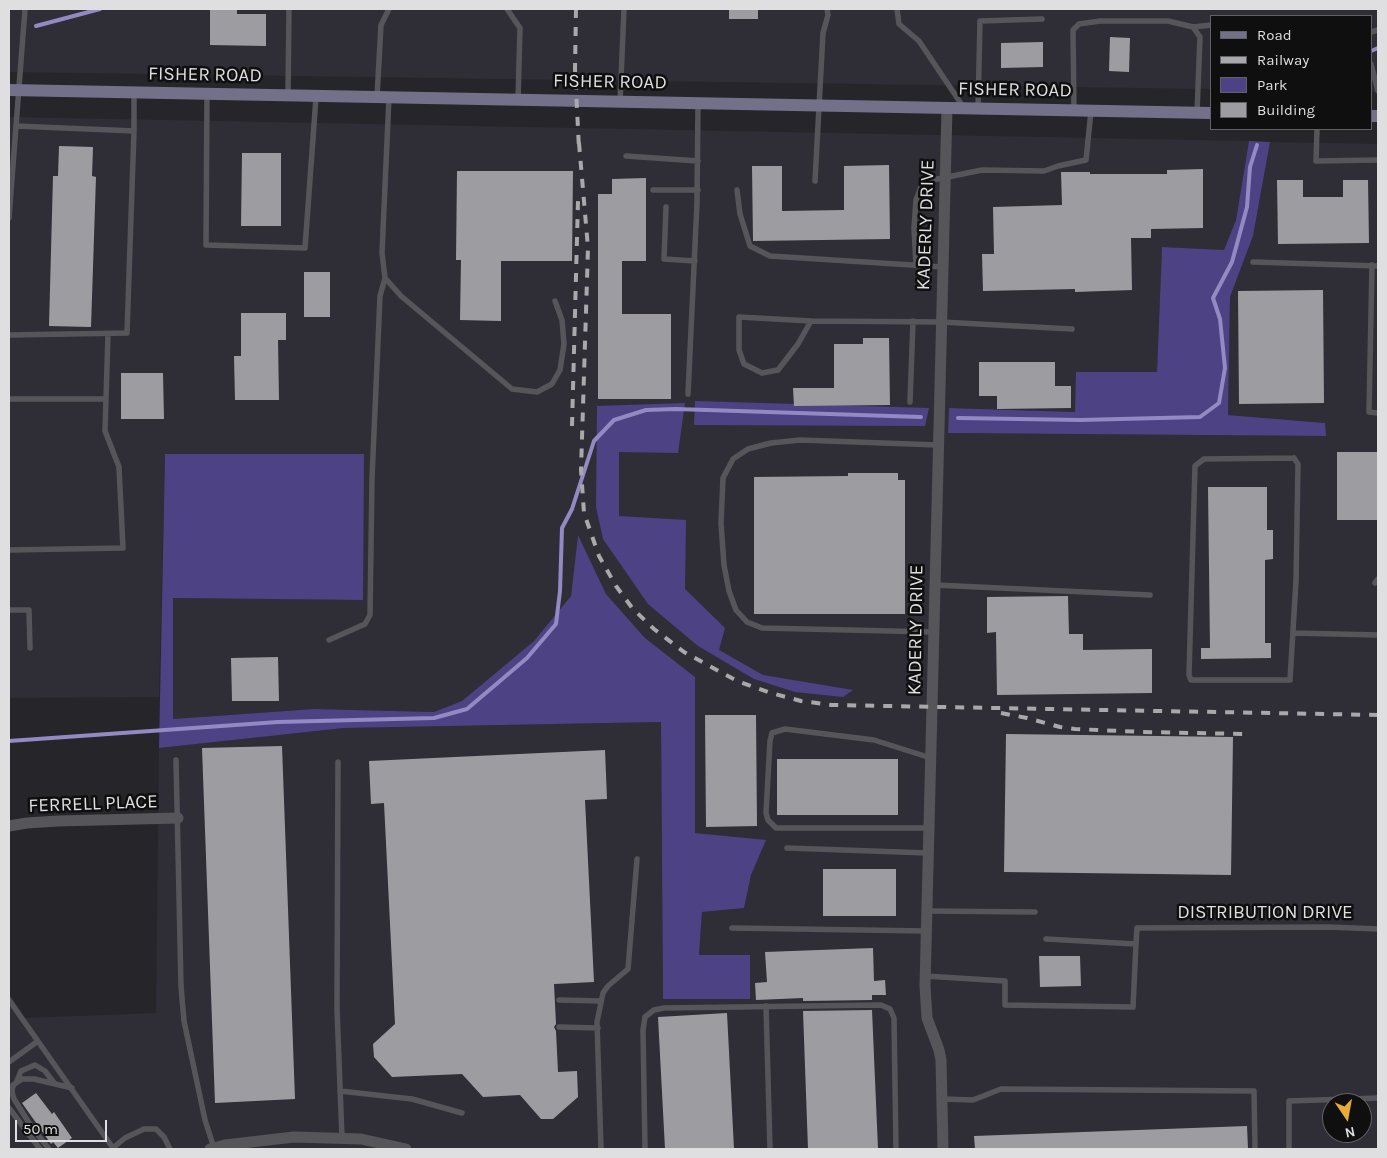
<!DOCTYPE html>
<html>
<head>
<meta charset="utf-8">
<style>
	body { margin:0 }
	#map { position:relative; width:1387px; height:1158px; overflow:hidden; background:#262529; font-family:Karla,sans-serif }
	canvas { display:block }
	.frame { position:absolute; inset:0; border:10px solid #dfdfe1; pointer-events:none }
	.legend { position:absolute; left:1210px; top:15px; width:162px; height:115px; box-sizing:border-box; background:#0f0f10; border:1px solid #626264; margin:0; padding:6px 9px; list-style:none; font-size:15px; color:#dfdfe1 }
	.legend li { display:flex; align-items:center; gap:10px; height:25px }
	.legend b { width:25px; border:1px solid #626264 }
	.north { position:absolute; left:1322px; top:1093px; width:50px; height:50px; box-sizing:border-box; background:#0f0f10; border:1px solid #626264; border-radius:50%; rotate:168deg; font-size:14px; font-weight:700; line-height:20px; text-align:center; color:#dfdfe1 }
	.north::after { content:''; display:block; margin:auto; width:18px; height:22px; background:#e8ab37; clip-path:polygon(50% 0,100% 100%,50% 72%,0 100%) }
	.scale { position:absolute; left:15px; top:1120px; width:92px; height:22px; box-sizing:border-box; border:2px solid #dfdfe1; border-top:0; padding-left:6px; font-size:15px; line-height:18px; white-space:nowrap; color:#dfdfe1; -webkit-text-stroke:4px #0f0f10; paint-order:stroke }
</style>
</head>
<body>
<div id="map">
<canvas width="1387" height="1158"></canvas>
<div class="frame"></div>
<ul class="legend">
<li><b style="height:6px;background:#73708a"></b>Road</li>
<li><b style="height:6px;background:#a9a9ab"></b>Railway</li>
<li><b style="height:14px;background:#4d4283"></b>Park</li>
<li><b style="height:14px;background:#9d9da1"></b>Building</li>
</ul>
<div class="north">N</div>
<div class="scale">50 m</div>
</div>
<script>
const context = document.querySelector('canvas').getContext('2d');
context.lineJoin = 'round';
function paint(path, color) { context.fillStyle = color; context.fill(path, 'evenodd'); }
const poly = rows => new Path2D(rows.map(r => 'M' + r).join(''));
function trace(path, color, width, dash) { context.strokeStyle = color; context.lineWidth = width; context.lineCap = dash ? 'butt' : 'round'; context.setLineDash(dash || []); context.stroke(path); }
function write(font, color, halo, rows, align = 'center') {
  context.font = font + ' Karla,sans-serif'; context.lineWidth = 5; context.setLineDash([]); context.textBaseline = 'middle'; context.strokeStyle = halo; context.fillStyle = color; for (const [text, x, y, turn = 0] of rows) {
    context.save(); context.translate(x, y); context.rotate((+turn || 0) * Math.PI / 180); context.textAlign = isNaN(turn) ? turn : align; if (halo) context.strokeText(text, 0, 0); context.fillText(text, 0, 0); context.restore();
  }
}
paint(poly([
	[9,9,1378,9,1378,92,1371,92,1371,16,1211,16,1211,89,9,72],
	[9,117,1249,141,1236,220,1224,250,1162,247,1157,372,1076,372,1076,412,949,408,948,433,1325,436,1325,423,1228,415,1230,297,1253,236,1270,142,1378,144,1378,1149,9,1149,9,993,25,1018,156,1013,159,748,344,728,661,722,663,999,699,955,702,912,744,908,751,875,765,841,695,833,695,677,645,638,606,594,578,536,571,596,534,641,462,701,434,712,314,709,173,719,173,598,363,600,165,454,159,697,9,698],
	[1332,1103,1362,1103,1362,1133,1332,1133]
]), '#2f2e37');
paint(poly([
	[1249,141,1270,142,1253,236,1230,297,1228,415,1325,423,1326,436,948,433,949,408,1075,412,1076,372,1157,372,1162,247,1224,250,1236,220],
	[695,401,929,408,925,426,694,425],
	[685,403,678,453,619,452,619,516,686,520,685,589,725,628,719,650,763,675,853,690,843,697,795,692,754,679,698,646,648,604,603,539,596,507,597,406],
	[165,454,364,454,363,600,173,598,173,719,314,709,434,712,462,701,534,641,571,596,578,535,606,594,645,638,695,677,695,833,766,840,751,875,744,908,702,912,699,955,750,955,750,999,663,999,661,722,344,728,159,748]
]), '#4d4283');
trace(poly([
	[36,26,100,9],
	[1371,51,1378,48],
	[958,418,1080,420,1200,417,1219,403,1225,368,1220,319,1213,298,1232,262,1247,207,1250,167,1257,145],
	[9,741,278,722,434,718,467,709,527,658,556,624,560,591,562,528,572,509,594,441,614,420,646,410,676,409,921,417]
]), '#938ac4', 4);
paint(poly([
	[210,9,237,9,237,14,266,14,266,46,210,45],
	[729,9,758,9,758,19,729,19],
	[1110,37,1130,38,1129,72,1109,71],
	[1043,42,1043,67,1001,68,1001,43],
	[59,146,93,147,92,176,96,177,91,327,49,326,53,176,58,176],
	[242,153,281,153,281,226,241,226],
	[889,165,890,239,753,241,752,166,782,166,782,211,844,210,844,166],
	[1203,169,1203,228,1151,229,1151,238,1131,238,1132,290,1075,292,1075,289,983,291,982,254,994,254,993,207,1062,205,1061,172,1090,172,1090,174,1167,174,1167,170],
	[457,171,573,171,572,261,501,261,501,321,460,320,461,260,456,260],
	[646,178,646,261,622,261,622,314,671,314,671,399,598,399,598,194,612,194,612,179],
	[1277,180,1303,180,1303,197,1343,197,1343,180,1368,180,1369,243,1278,244],
	[304,272,330,272,330,317,304,317],
	[1323,290,1324,403,1239,404,1238,291],
	[241,313,286,313,286,340,278,340,279,400,235,400,234,356,241,356],
	[863,338,889,338,890,405,794,406,793,388,834,388,834,344,863,344],
	[979,362,1055,362,1055,386,1071,386,1071,408,997,409,997,396,979,396],
	[121,373,163,373,164,419,121,419],
	[1337,452,1378,452,1378,520,1337,520],
	[848,473,898,473,898,480,905,480,905,614,754,614,754,477,848,476],
	[1208,487,1267,487,1267,530,1273,530,1273,559,1265,560,1265,643,1271,643,1271,658,1201,659,1201,648,1210,648],
	[1068,596,1069,634,1083,634,1083,650,1152,649,1152,693,997,695,996,632,987,633,987,597],
	[278,657,279,701,232,701,231,658],
	[705,715,756,715,757,826,706,827],
	[1006,734,1233,737,1231,875,1004,872],
	[282,746,295,1099,215,1103,202,748],
	[605,750,607,799,585,800,594,982,554,984,556,1024,554,1027,556,1031,558,1072,577,1071,578,1097,553,1119,541,1119,520,1095,483,1097,462,1074,392,1077,374,1057,373,1044,395,1024,384,803,371,804,369,761],
	[777,759,898,759,898,815,777,815],
	[823,869,896,869,896,916,823,916],
	[873,948,874,981,885,980,886,995,872,995,872,1000,803,1001,803,998,756,1000,755,983,767,982,765,952],
	[1039,956,1080,956,1081,986,1040,987],
	[872,1010,878,1149,808,1149,803,1011],
	[727,1013,734,1149,665,1149,658,1017],
	[36,1093,52,1114,54,1112,72,1138,58,1148,53,1142,51,1144,22,1103],
	[1247,1126,1248,1149,975,1149,974,1136]
]), '#9d9da1');
trace(poly([
	[25,9,16,126,134,131,134,92],
	[507,9,520,28,518,100],
	[897,9,899,24,919,41,964,108],
	[1193,27,1211,25],
	[1371,32,1378,30],
	[1371,64,1378,91],
	[207,93,206,245,305,248,316,97],
	[288,95,289,9],
	[377,97,381,25,389,9],
	[389,97,382,253,385,278,401,296,512,389,537,392,552,384,560,370,564,344,562,320,555,301],
	[620,102,624,9],
	[978,108,980,21,1042,19],
	[1074,110,1073,30,1079,24,1100,21,1168,21,1193,27,1200,37,1197,113],
	[1317,129,1316,161,1378,160],
	[626,156,698,161],
	[815,181,823,33,828,15,827,9],
	[653,190,698,190],
	[737,190,740,214,750,246,770,256,943,267],
	[666,207,664,259,695,261],
	[9,218,16,126],
	[1253,262,1378,266],
	[916,265,914,228,916,200,923,182,982,170,1044,171,1058,166,1086,160,1091,111],
	[1372,265,1369,412,1378,413],
	[811,321,739,317,739,350,744,364,762,373,778,370,798,344,811,321,941,322,1072,329],
	[9,335,127,333,134,131],
	[688,394,697,203,698,103],
	[9,399,106,399],
	[910,402,913,321],
	[1294,458,1298,464,1296,581,1290,680,1191,680,1189,675,1195,466,1204,459,1294,458],
	[9,550,123,548,119,467,105,431,108,334],
	[1375,583,1378,579],
	[935,585,1150,595],
	[9,610,29,610,30,648],
	[934,632,762,628,747,622,736,610,729,591,724,565,721,523,723,478,733,459,748,449,771,443,800,440,938,445],
	[1293,633,1378,635],
	[329,640,365,624,370,615,372,478,380,296,385,278],
	[176,760,181,986,184,1021,205,1120,214,1148],
	[338,762,337,1009,342,1138],
	[929,828,776,828,768,820,766,813,770,741,772,733,785,729,874,740,931,758],
	[787,848,928,853],
	[927,911,1035,912],
	[732,928,926,931],
	[1046,939,1136,944,1137,928,1329,927,1378,929],
	[925,976,1005,981,1005,1005,1133,1007,1136,944],
	[9,1000,113,1148,125,1138,144,1129,156,1129,164,1137,170,1149],
	[559,1000,601,1001],
	[766,1006,770,1149],
	[559,1027,598,1028],
	[9,1062,38,1041],
	[16,1083,21,1071,35,1065,45,1071,55,1084],
	[340,1091,412,1099,462,1113],
	[942,1099,973,1100,1001,1089,1254,1091,1255,1149],
	[9,1108,40,1149],
	[49,1149,31,1126,14,1099,12,1092,13,1085,22,1079,34,1079,72,1088],
	[601,1149,597,1022,603,993,608,986,628,969,637,859],
	[645,1149,643,1030,645,1017,654,1010,664,1008,881,1005,890,1009,894,1018,896,1149],
	[1289,1149,1289,1101,1378,1098]
]), '#56565a', 5.5);
trace(poly([
	[9,826,27,823,58,821,178,818],
	[210,1149,225,1145,294,1137,361,1139,406,1149],
	[943,1149,941,1060,939,1050,927,1018,925,986,947,108]
]), '#56565a', 11);
trace(poly([
	[9,90,1211,113],
	[1371,116,1378,116]
]), '#73708a', 12);
trace(poly([
	[576,9,575,69,579,149],
	[579,143,588,248,581,470,584,513,599,556,616,586,633,609,654,629,684,652,737,681,771,693,801,701,832,705,1378,715],
	[572,426,578,201],
	[1001,713,1027,718,1060,727,1075,729,1143,732,1245,734]
]), '#a9a9ab', 4, [9, 9]);
write('19px', '#dfdfe1', '#0f0f10', [
	["FISHER ROAD",205,75,1],
	["FISHER ROAD",610,82,1],
	["FISHER ROAD",1015,90,1],
	["KADERLY DRIVE",926,225,-88],
	["KADERLY DRIVE",916,630,-89],
	["FERRELL PLACE",93,804,-2],
	["DISTRIBUTION DRIVE",1265,913]
]);
</script>
</body>
</html>
